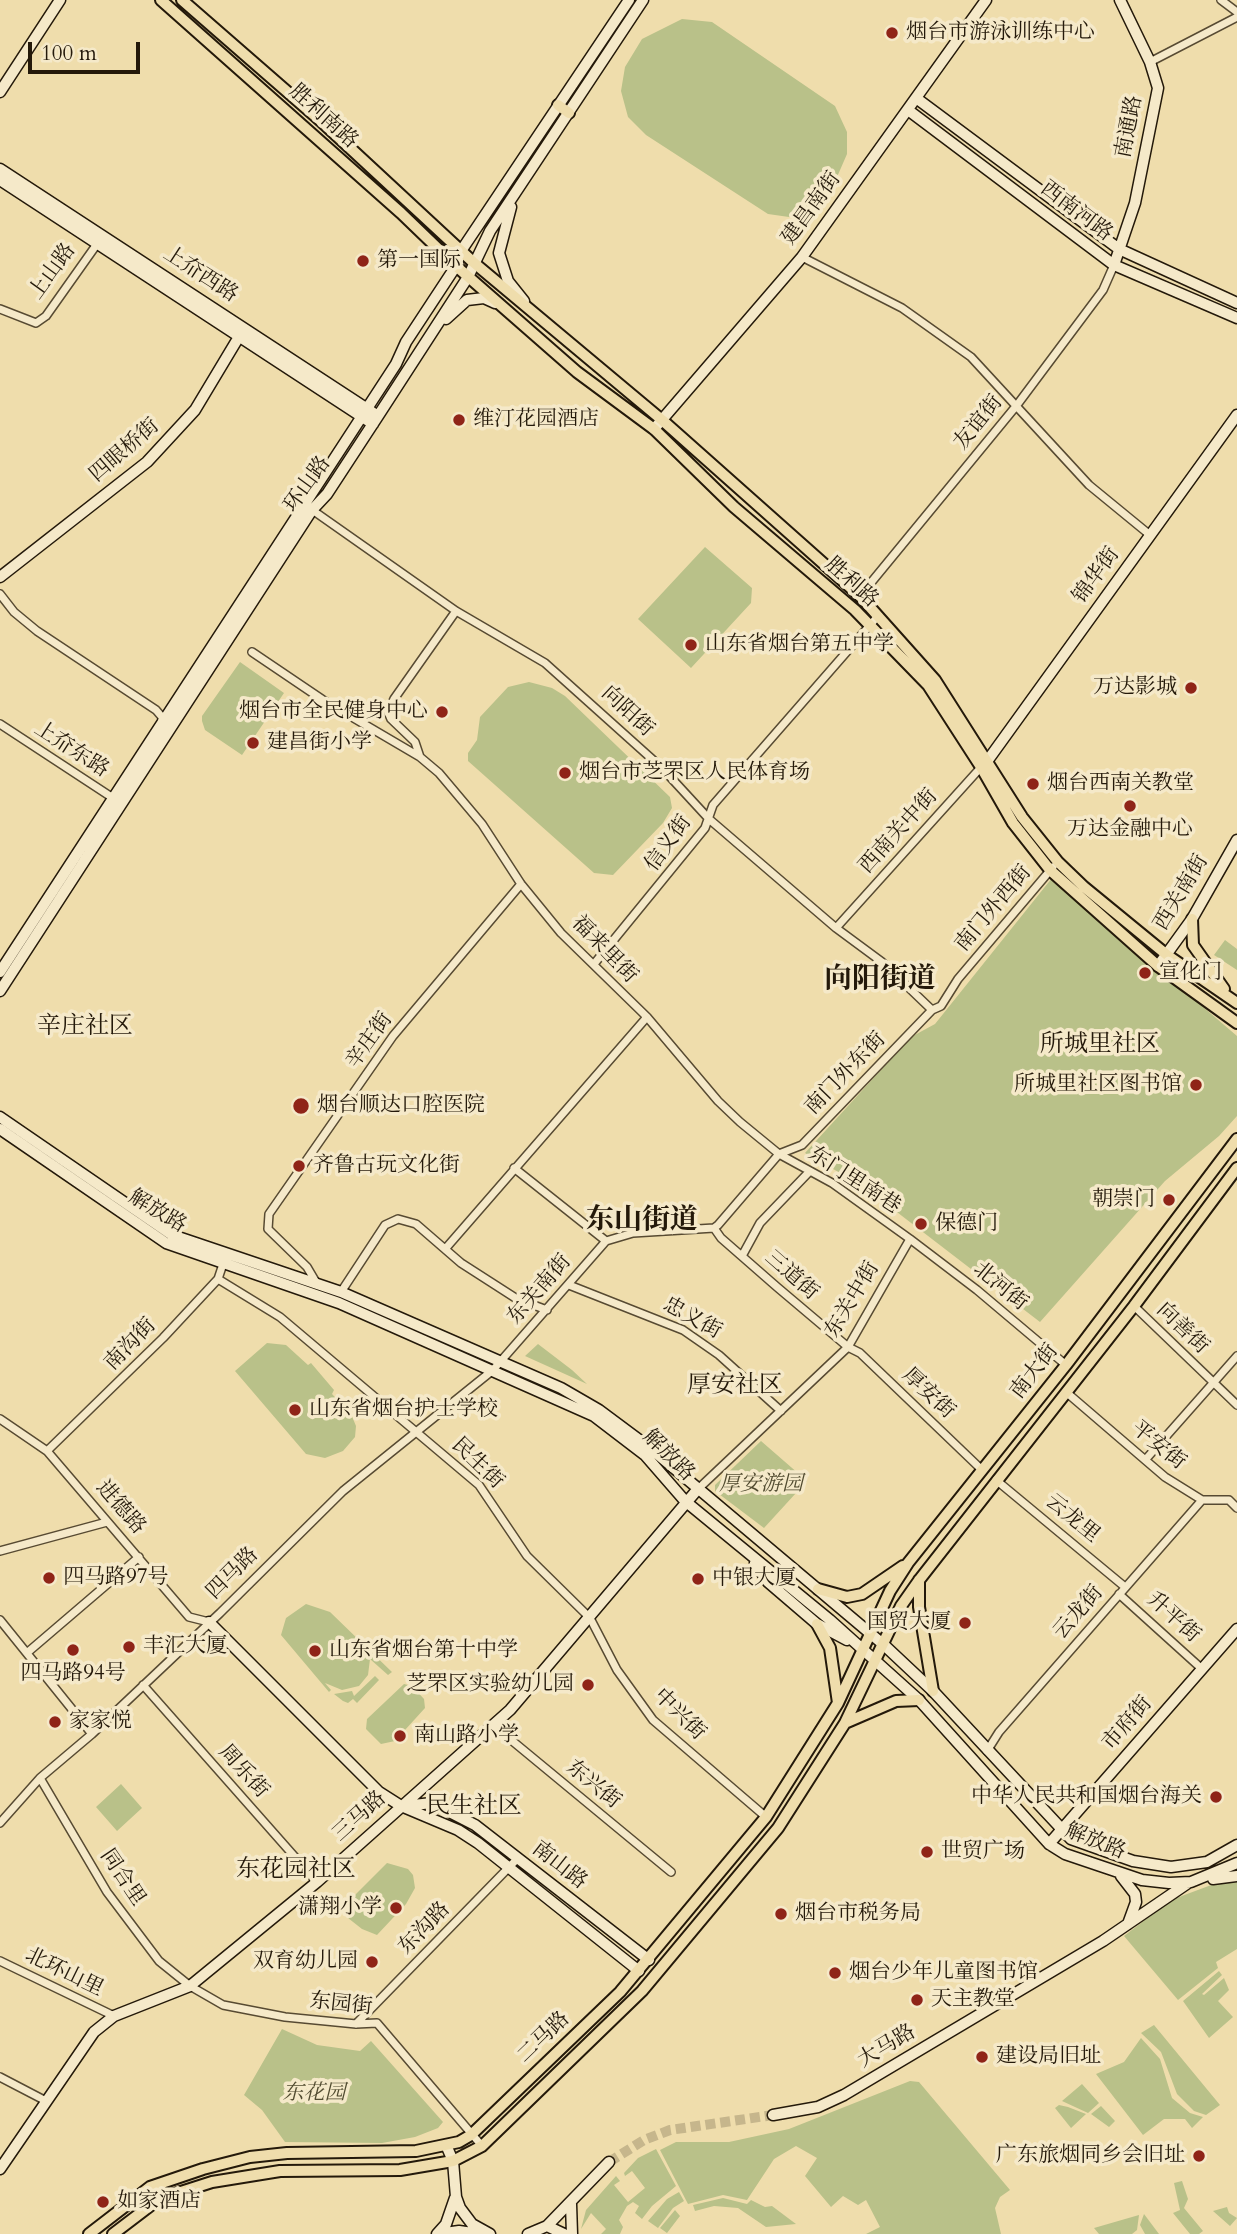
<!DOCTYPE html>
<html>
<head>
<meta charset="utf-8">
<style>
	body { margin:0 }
	#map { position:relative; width:1237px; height:2234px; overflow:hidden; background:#efddac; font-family:Cardo,serif }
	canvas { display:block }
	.scale { position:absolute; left:28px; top:42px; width:112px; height:32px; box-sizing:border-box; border:4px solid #24190a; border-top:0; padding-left:9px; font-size:21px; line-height:24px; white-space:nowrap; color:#24190a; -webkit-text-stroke:5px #f5e9c9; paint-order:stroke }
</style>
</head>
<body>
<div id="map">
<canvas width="1237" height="2234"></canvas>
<div class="scale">100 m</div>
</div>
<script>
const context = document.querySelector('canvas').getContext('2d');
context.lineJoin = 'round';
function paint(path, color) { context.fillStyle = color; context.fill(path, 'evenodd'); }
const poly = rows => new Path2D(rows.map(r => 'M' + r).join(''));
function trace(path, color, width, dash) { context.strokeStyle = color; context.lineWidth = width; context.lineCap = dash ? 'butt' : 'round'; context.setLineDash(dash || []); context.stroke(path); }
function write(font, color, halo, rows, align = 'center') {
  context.font = font + ' Cardo,"Noto Serif SC",serif'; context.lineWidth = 7; context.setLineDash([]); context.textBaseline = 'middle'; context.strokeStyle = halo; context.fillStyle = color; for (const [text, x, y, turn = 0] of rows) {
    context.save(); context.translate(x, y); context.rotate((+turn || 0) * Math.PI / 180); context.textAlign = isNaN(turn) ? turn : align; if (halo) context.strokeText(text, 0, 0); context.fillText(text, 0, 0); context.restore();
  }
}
paint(poly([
	[682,19,712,22,835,106,847,132,847,154,837,177,815,203,789,217,768,214,646,135,628,117,621,91,625,67,642,39],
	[705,547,752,588,751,603,691,668,638,619],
	[240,662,284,693,242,755,205,730,202,721,202,716],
	[529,682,552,688,565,696,670,797,672,808,663,823,613,875,594,873,468,761,468,753,477,740,480,717,508,687],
	[1052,878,1237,1036,1237,1116,1219,1136,1165,1181,1040,1322,863,1186,805,1153,911,1037,935,1024],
	[1225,940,1237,949,1237,970,1214,955],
	[267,1343,286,1345,308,1365,311,1363,334,1390,332,1394,351,1414,356,1426,355,1437,343,1451,325,1458,306,1454,235,1371],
	[538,1344,572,1370,587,1384,525,1356],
	[761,1441,807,1481,764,1528,715,1491,715,1485],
	[306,1604,330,1612,392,1672,388,1675,370,1659,368,1675,359,1686,342,1690,325,1683,331,1690,329,1692,281,1635,286,1618],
	[375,1676,379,1680,357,1703,353,1699,348,1703,343,1701,334,1694,352,1691,354,1696],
	[404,1684,412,1686,424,1699,425,1708,395,1741,381,1744,366,1729,367,1719],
	[121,1784,142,1808,117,1831,96,1807],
	[387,1863,408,1869,413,1875,415,1888,406,1904,377,1935,362,1929,348,1918,346,1904],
	[1237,1882,1237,1949,1216,1962,1218,1968,1178,2000,1124,1936,1171,1900,1214,1884],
	[1219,1971,1222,1975,1202,1994,1204,1995,1224,1978,1229,1990,1218,2001,1233,2017,1209,2038,1183,2001],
	[1154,2025,1220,2105,1206,2115,1194,2111,1177,2094,1161,2052,1141,2033],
	[282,2029,317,2045,360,2051,371,2041,443,2122,438,2128,415,2137,382,2143,285,2142,262,2110,244,2095],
	[1141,2038,1160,2059,1172,2098,1190,2113,1203,2117,1192,2128,1185,2119,1164,2119,1143,2135,1096,2074,1124,2062],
	[910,2081,919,2082,1010,2190,1000,2197,995,2208,1001,2234,866,2234,880,2227,866,2200,858,2205,843,2196,831,2207,805,2176,817,2158,796,2146,774,2159,747,2200,723,2195,688,2204,660,2150,676,2142,729,2142,789,2129],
	[1082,2084,1099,2103,1088,2113,1062,2101],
	[1059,2105,1068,2107,1086,2114,1071,2128,1055,2108],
	[1101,2106,1115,2121,1109,2127,1091,2114],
	[656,2149,676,2186,652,2206,642,2219,635,2213,639,2206,633,2202,627,2206,619,2220,623,2227,620,2234,601,2234,606,2229,591,2213,581,2229,586,2210,616,2176,620,2181,614,2185,628,2202,645,2188,632,2171,625,2176,624,2173,638,2158],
	[1182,2181,1188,2199,1184,2208,1203,2231,1199,2234,1190,2234,1173,2213,1180,2210,1174,2183],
	[679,2192,684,2201,673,2208,658,2228,648,2221,667,2199],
	[723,2198,747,2204,751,2200,765,2207,772,2206,796,2224,766,2227,738,2208,714,2206,695,2211,693,2205],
	[1227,2207,1229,2213,1237,2218,1230,2226,1213,2211],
	[675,2210,680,2216,667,2233,660,2228],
	[1144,2214,1159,2234,1145,2234,1140,2225],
	[1139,2215,1137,2230,1132,2234,1099,2234,1094,2228]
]), '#b9c189');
trace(poly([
	[609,2162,644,2140,670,2130,773,2115]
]), '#c6b68c', 10, [10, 5]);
const street = poly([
	[1221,0,1237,12],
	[1150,62,1237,17],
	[802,257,902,308,971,357,1089,485,1150,535],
	[0,309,36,323,46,316,97,244],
	[308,507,456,611,545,663,662,768,709,819,836,928,882,962,932,1010],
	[0,594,14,612,37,631,156,710,162,717,162,722],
	[860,596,1017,405,1103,290,1114,265],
	[456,611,394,699,388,712,391,719,415,742,420,757,439,773,482,824,521,884,561,933,647,1017,718,1101,740,1122,779,1154,832,1183,910,1239,977,1290,1066,1365],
	[252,652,323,700,420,757],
	[0,724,116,800],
	[836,928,983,765],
	[594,964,705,828,713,805,878,616],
	[514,1168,606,1241],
	[714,1228,721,1238,777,1287,848,1347,860,1353,982,1470],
	[446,1248,647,1017],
	[742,1256,760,1223,809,1172],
	[218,1279,280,1317,479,1485,527,1556,590,1618,617,1670,653,1720,766,1817],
	[317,1284,307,1267,268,1229,269,1214,393,1036,521,884],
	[569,1285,683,1330,719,1355,781,1411],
	[341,1292,385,1225,398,1219,416,1224,461,1263,517,1299,547,1310],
	[1134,1306,1237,1405],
	[1066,1392,1165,1477,1202,1500,1229,1500,1237,1508],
	[0,1419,47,1451,189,1617,209,1622],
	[47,1451,163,1338,218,1279,224,1261],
	[1146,1459,1237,1356],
	[996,1480,1125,1587],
	[697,1490,848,1347,910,1239],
	[0,1551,107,1522],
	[1119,1594,1202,1669],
	[0,1620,92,1734],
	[28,1652,139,1557],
	[143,1685,317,1882],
	[493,1725,671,1872],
	[987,1751,999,1732,1202,1500],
	[40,1778,107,1892,159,1961,190,1986,223,2005,285,2017,356,2024,377,2023,482,2146],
	[0,1823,40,1778,92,1734,220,1613,343,1491,493,1370,606,1241,633,1233,714,1228,718,1225,779,1154,802,1145,932,1010,941,1006,958,979,1053,867],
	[0,1961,114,2016],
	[356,2024,518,1858],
	[0,2077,46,2101]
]);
const secondary = poly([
	[0,92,60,0],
	[916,98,1119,249,1237,303],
	[908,110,1114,265,1237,318],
	[0,169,378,416],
	[0,180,373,424],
	[511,207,499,253,508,281,524,301],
	[1114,265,1135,203,1158,88,1150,62,1120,0],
	[446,319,467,300,484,298,495,303],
	[654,429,802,257,986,0],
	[0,577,147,462,195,410,243,330],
	[988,760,1237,415],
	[1158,966,1192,919,1237,840],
	[0,972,396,364,406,342,456,266,461,251,629,0],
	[0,991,312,510,327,494,378,416,468,277,490,231,643,0],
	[0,1117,172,1235,341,1292,561,1388,599,1410,650,1448,884,1645,933,1691,1071,1839,1133,1861,1171,1867,1207,1862,1237,1845],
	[0,1129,166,1243,339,1303,594,1416,645,1455,685,1501,830,1620,919,1700,1049,1844,1065,1854,1142,1880,1169,1883,1191,1882,1237,1863],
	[755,1563,768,1582,817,1624,847,1640],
	[209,1622,379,1792,401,1806,458,1830,478,1843,639,1971],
	[404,1806,432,1803,475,1825,649,1960],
	[1049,1844,1237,1629],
	[1121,1876,1135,1894,1136,1902,1128,1924],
	[1213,1879,1237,1876],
	[773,2115,818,2107,844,2095,1103,1941,1188,1883],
	[446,2145,453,2161,456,2197,460,2208,472,2224,490,2234],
	[0,2169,94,2032,114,2016,190,1986,317,1882,510,1710,697,1490],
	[571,2204,572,2234],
	[547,2226,564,2234],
	[437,2234,446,2224,455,2198],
	[438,2234,459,2231,479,2234],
	[528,2234,547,2226,609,2162]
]);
const primary = poly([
	[161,0,401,213,456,266,577,372,654,429,734,507,855,610,928,685,981,767,1013,823,1050,870,1158,966,1237,1023],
	[182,0,322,122,473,262,662,420,860,596,935,680,1022,817,1058,862,1084,887,1167,955,1237,1003],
	[558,105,569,113],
	[1192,919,1193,945,1224,989],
	[919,1580,919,1607,933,1691],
	[818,1589,847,1597,862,1594,903,1566],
	[817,1624,830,1648,838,1703],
	[845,1723,896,1701,919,1700],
	[89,2234,150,2187,203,2169,250,2157,287,2153,416,2151,459,2142,471,2135,620,1992,766,1817,838,1703,890,1591,908,1563,1066,1365,1237,1139],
	[113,2234,159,2199,212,2182,280,2171,400,2170,453,2161,482,2146,642,1991,778,1828,845,1723,901,1606,920,1579,1134,1306,1237,1168]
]);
trace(street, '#574a32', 10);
trace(secondary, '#24190a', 13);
trace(primary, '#24190a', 14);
trace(street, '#f5e9c9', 7);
trace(secondary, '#f5e9c9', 10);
trace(primary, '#efddac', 10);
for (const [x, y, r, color] of [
	[892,33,7,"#8f2418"],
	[363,261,7,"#8f2418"],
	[459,420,7,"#8f2418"],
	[691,645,7,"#8f2418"],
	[1191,688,7,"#8f2418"],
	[442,712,7,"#8f2418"],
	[253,743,7,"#8f2418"],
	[565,773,7,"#8f2418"],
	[1033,784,7,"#8f2418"],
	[1130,806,7,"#8f2418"],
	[1145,973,7,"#8f2418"],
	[1196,1085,7,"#8f2418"],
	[301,1106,9,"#8f2418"],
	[299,1166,7,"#8f2418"],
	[1169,1200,7,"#8f2418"],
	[921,1224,7,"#8f2418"],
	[295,1410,7,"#8f2418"],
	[49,1578,7,"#8f2418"],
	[698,1579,7,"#8f2418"],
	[965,1623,7,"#8f2418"],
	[129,1647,7,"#8f2418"],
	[73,1650,7,"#8f2418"],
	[315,1651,7,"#8f2418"],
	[588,1685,7,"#8f2418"],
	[55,1722,7,"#8f2418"],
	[400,1736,7,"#8f2418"],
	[1216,1797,7,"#8f2418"],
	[927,1852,7,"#8f2418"],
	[396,1908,7,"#8f2418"],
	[781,1914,7,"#8f2418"],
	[372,1962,7,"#8f2418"],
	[835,1973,7,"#8f2418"],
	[917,2000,7,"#8f2418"],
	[982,2057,7,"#8f2418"],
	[1199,2156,7,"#8f2418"],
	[103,2202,7,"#8f2418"]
]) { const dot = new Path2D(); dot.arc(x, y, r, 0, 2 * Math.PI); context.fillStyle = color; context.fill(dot); trace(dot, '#f5e9c9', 2.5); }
write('21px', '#24190a', '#f5e9c9', [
	["烟台市游泳训练中心",906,33],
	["第一国际",377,261],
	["维汀花园酒店",473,420],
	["山东省烟台第五中学",705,645],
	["万达影城",1177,688,"right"],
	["烟台市全民健身中心",428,712,"right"],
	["建昌街小学",267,743],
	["烟台市芝罘区人民体育场",579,773],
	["烟台西南关教堂",1047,784],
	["万达金融中心",1130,830,"center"],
	["宣化门",1159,973],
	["所城里社区图书馆",1182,1085,"right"],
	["烟台顺达口腔医院",317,1106],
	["齐鲁古玩文化街",313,1166],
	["朝崇门",1155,1200,"right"],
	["保德门",935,1224],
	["山东省烟台护士学校",309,1410],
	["四马路97号",63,1578],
	["中银大厦",712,1579],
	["国贸大厦",951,1623,"right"],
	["丰汇大厦",143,1647],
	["山东省烟台第十中学",329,1651],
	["四马路94号",73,1674,"center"],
	["芝罘区实验幼儿园",574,1685,"right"],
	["家家悦",69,1722],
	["南山路小学",414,1736],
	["中华人民共和国烟台海关",1202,1797,"right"],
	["世贸广场",941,1852],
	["潇翔小学",382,1908,"right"],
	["烟台市税务局",795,1914],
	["双育幼儿园",358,1962,"right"],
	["烟台少年儿童图书馆",849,1973],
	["天主教堂",931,2000],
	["建设局旧址",996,2057],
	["广东旅烟同乡会旧址",1185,2156,"right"],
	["如家酒店",117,2202]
], 'left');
write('21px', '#24190a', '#f5e9c9', [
	["胜利南路",323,117,42],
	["南通路",1130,127,-79],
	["建昌南街",812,209,-54],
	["西南河路",1076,212,37],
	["上山路",53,272,-54],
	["上夼西路",200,275,33],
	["友谊街",979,423,-51],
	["四眼桥街",125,451,-41],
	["环山路",308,485,-54],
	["锦华街",1097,576,-54],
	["胜利路",851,583,42],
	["向阳街",627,712,43],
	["上夼东路",71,750,33],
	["西南关中街",899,832,-48],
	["信义街",669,844,-54],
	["西关南街",1182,893,-59],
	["南门外西街",994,909,-50],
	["福来里街",604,950,46],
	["辛庄街",370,1041,-54],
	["南门外东街",846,1074,-46],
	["东门里南巷",854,1181,33],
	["解放路",157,1212,31],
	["三道街",791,1276,41],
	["北河街",1000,1287,39],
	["东关南街",540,1290,-49],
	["东关中街",853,1300,-59],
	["忠义街",692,1319,29],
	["向善街",1182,1329,44],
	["南沟街",131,1345,-46],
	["南大街",1035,1372,-52],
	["厚安街",928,1394,43],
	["平安街",1158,1446,39],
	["解放路",668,1456,45],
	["民生街",477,1464,44],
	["进德路",120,1508,49],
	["云龙里",1072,1519,39],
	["四马路",233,1574,-45],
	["云龙街",1079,1613,-49],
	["升平街",1173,1618,42],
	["中兴街",679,1715,45],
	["市府街",1128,1724,-49],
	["周乐街",243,1772,48],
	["东兴街",593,1785,39],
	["三马路",360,1817,-42],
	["解放路",1095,1842,22],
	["南山路",559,1866,38],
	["同合里",122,1878,56],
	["东沟路",425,1929,-46],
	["北环山里",64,1973,26],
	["东园街",341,2005,6],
	["二马路",544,2038,-44],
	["大马路",887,2047,-31]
]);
write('italic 21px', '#514b30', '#f5e9c9', [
	["厚安游园",761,1485],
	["东花园",314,2094]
]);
write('24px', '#24190a', '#f5e9c9', [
	["辛庄社区",85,1027],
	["所城里社区",1100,1045],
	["厚安社区",735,1386],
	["民生社区",474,1807],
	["东花园社区",296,1870]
]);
write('bold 28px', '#24190a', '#f5e9c9', [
	["向阳街道",880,981],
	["东山街道",642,1222]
]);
</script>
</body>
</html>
